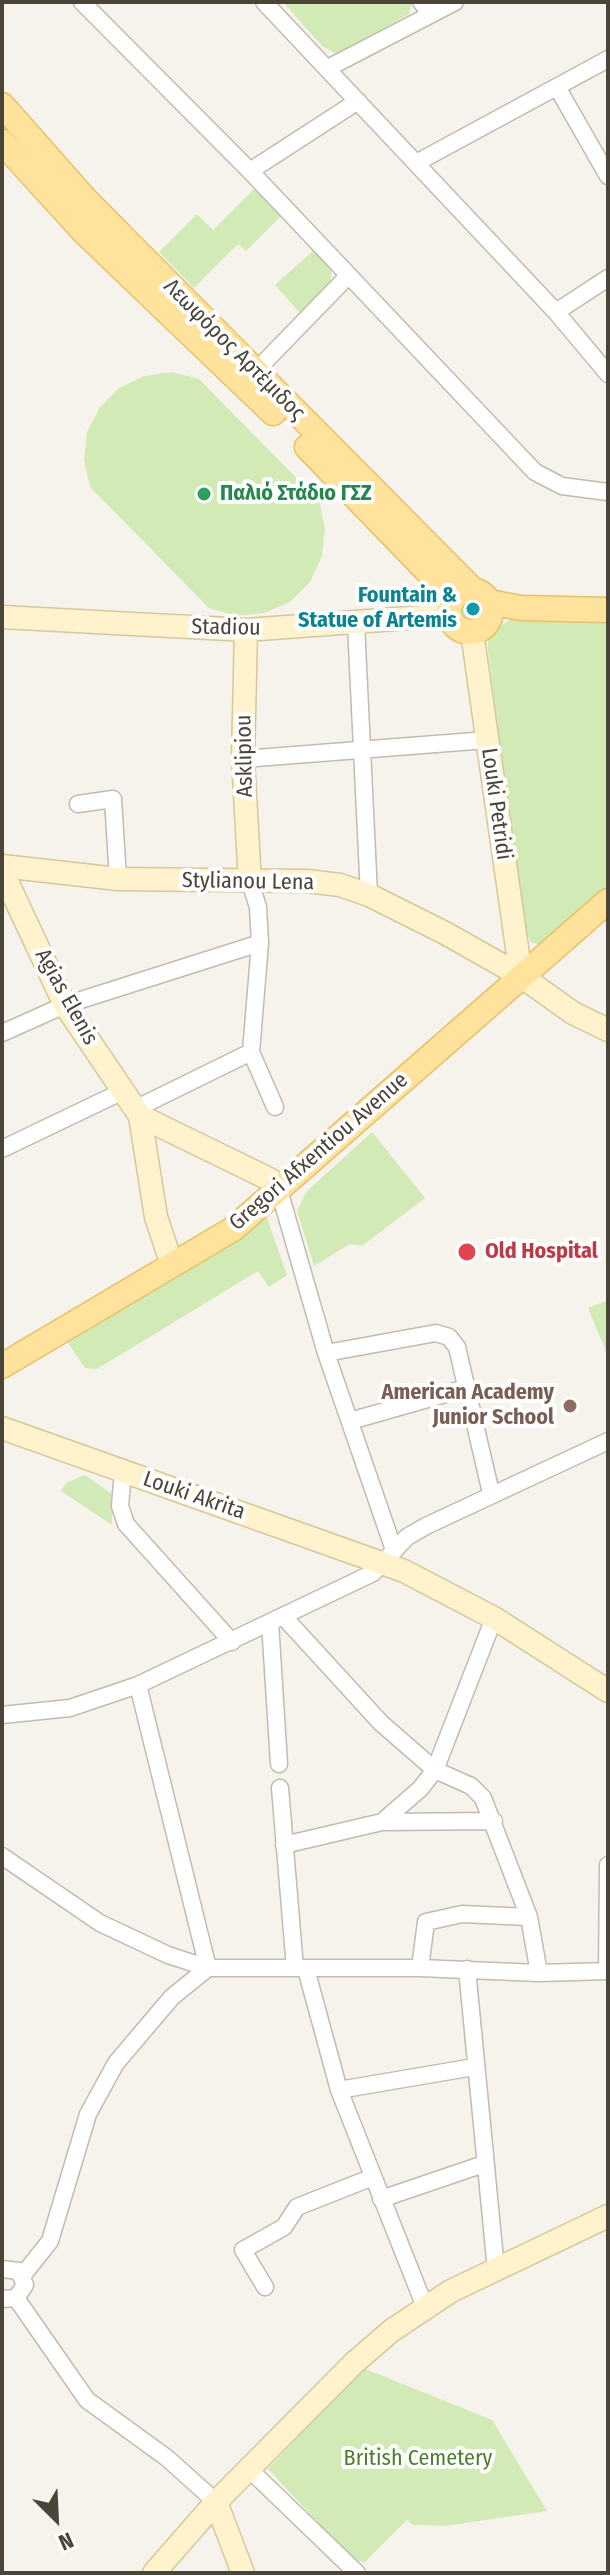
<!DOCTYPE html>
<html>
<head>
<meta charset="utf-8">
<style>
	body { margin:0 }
	#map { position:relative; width:610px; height:2575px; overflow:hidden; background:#f6f3ec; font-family:"Fira Sans Condensed",sans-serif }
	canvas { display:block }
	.frame { position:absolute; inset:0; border:4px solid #4b4439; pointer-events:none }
	.north { position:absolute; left:16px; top:2479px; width:80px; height:80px; -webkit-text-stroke:6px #fff; paint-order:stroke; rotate:156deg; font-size:22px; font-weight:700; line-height:32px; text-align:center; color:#4b4439 }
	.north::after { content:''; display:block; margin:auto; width:28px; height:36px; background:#4b4439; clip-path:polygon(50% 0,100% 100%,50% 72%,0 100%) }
</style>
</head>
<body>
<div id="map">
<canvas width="610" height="2575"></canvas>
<div class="frame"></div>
<div class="north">N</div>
</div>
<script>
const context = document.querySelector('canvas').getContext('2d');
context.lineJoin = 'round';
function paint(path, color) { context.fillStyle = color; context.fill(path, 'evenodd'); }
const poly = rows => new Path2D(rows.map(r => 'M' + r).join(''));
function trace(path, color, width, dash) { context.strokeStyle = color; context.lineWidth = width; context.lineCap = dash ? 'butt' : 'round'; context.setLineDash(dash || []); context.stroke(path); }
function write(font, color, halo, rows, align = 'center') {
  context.font = font + ' "Fira Sans Condensed",sans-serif'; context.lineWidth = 8; context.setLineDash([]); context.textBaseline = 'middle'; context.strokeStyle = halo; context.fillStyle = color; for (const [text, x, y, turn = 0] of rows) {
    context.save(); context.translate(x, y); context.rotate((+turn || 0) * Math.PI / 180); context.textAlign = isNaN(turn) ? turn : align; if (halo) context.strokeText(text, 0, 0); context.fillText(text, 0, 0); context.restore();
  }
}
paint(poly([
	[283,2,409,2,411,4,409,14,337,54,322,46],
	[255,188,282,215,246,251,238,244,194,288,159,252,197,214,213,230],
	[314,250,332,269,330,286,300,313,275,285],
	[172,372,199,379,319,501,325,528,322,556,310,582,290,602,264,613,236,616,209,608,90,487,84,460,87,432,100,407,119,388,144,376],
	'458 611a14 14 0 1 1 28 0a14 14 0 1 1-28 0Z',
	[513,618,608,623,608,888,549,941,540,945,531,942,524,930,488,652,488,640,494,630],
	[372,1132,425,1198,362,1246,350,1244,314,1266,297,1211,307,1191],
	[267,1218,287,1275,269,1287,258,1271,97,1369,85,1368,66,1340],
	[608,1300,608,1356,588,1308],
	[85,1475,112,1494,112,1525,61,1491,66,1483],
	[363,2368,492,2420,547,2511,444,2526,413,2525,407,2520,365,2562,353,2560,268,2469]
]), '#d2eab5');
const street = poly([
	[82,2,250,171,535,472,562,486,608,492],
	[264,2,556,312,608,374],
	[421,2,431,14],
	[328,68,455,2],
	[557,87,608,176],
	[416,163,608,59],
	[250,171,358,101],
	[556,312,608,278],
	[249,378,348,276],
	[356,624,369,895],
	[243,759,487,740],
	[78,804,113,799,118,879],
	[2,1033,65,1005,260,943],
	[251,1052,275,1107],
	[135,1109,251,1052,260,943,258,907,250,882],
	[2,1149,121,1092],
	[279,1190,326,1353,394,1550],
	[326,1353,436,1333,449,1337,457,1347,491,1493],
	[350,1421,466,1388],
	[123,1471,120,1506,126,1524,232,1642],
	[283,1616,381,1723,435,1770,471,1786,483,1798,529,1917,539,1973],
	[270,1622,279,1764],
	[2,1715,70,1708,138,1685,373,1573,407,1537,426,1526,608,1441],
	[280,1788,295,1968],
	[382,1822,494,1821],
	[284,1845,382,1822,420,1789,435,1770,494,1618],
	[2,1856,100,1923,168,1955,208,1968,420,1968,539,1973,608,1971],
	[420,1968,426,1922,462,1914,529,1917],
	[306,1969,339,2090,425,2307],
	[467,1969,496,2270],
	[607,1971,608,1865],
	[339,2090,474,2067],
	[381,2199,484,2164],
	[2,2269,19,2271,25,2285,16,2298,2,2299],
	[23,2275,50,2241,88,2114,116,2063,172,1997,208,1968,138,1685],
	[265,2287,243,2250,284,2227,297,2207,373,2177],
	[16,2298,87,2400,167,2458,216,2502],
	[249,2469,357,2573]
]);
const secondary = poly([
	[2,617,246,630,450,615],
	[246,630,243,759,250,882],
	[472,632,521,976],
	[2,866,118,879,307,881,340,885,369,895,445,933,521,976,573,1013,608,1030],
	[2,871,65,1005,140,1116,271,1180,279,1190],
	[140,1116,156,1217,172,1265],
	[2,1428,404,1571,494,1618,608,1691],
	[216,2502,243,2573],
	[154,2573,216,2502,354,2363,391,2331,451,2291,608,2216]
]);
const primary = poly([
	[2,105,85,199,473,590],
	[2,142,83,231,273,413],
	[307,447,429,573,450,605],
	'449 611a21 21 0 1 1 42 0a21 21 0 1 1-42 0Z',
	[489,602,521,608,608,610],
	[2,1366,233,1229,608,901]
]);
trace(street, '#c2bbae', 19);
trace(secondary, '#d6c79b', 25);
trace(primary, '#e6c16a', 27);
trace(street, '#fff', 16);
trace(secondary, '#fff3cd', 22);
trace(primary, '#ffe39c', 24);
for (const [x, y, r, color] of [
	[204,494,8,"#2e9e5b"],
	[473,609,8,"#0f9aa8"],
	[467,1252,10,"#e0444e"],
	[570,1406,8,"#8d6e63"]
]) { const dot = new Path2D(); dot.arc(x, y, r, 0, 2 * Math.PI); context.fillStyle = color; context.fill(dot); trace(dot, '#fff', 3); }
write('22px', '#4b4439', '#fff', [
	["Λεωφόρος Αρτέμιδος",234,350,45],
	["Stadiou",226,628,1],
	["Asklipiou",245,756,-91],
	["Louki Petridi",496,804,82],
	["Stylianou Lena",248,882,1],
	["Agias Elenis",66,997,61],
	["Gregori Afxentiou Avenue",319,1152,-41],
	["Louki Akrita",194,1496,19]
]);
write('bold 22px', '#27864d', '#fff', [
	["Παλιό Στάδιο ΓΣΖ",220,494]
], 'left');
write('bold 22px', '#0d838f', '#fff', [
	["Fountain &",457,596],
	["Statue of Artemis",457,621]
], 'right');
write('bold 22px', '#be3a42', '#fff', [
	["Old Hospital",485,1252]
], 'left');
write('bold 22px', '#785e54', '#fff', [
	["American Academy",554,1393],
	["Junior School",554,1418]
], 'right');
write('22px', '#4a7f2a', '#fff', [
	["British Cemetery",418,2459]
]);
</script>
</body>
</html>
